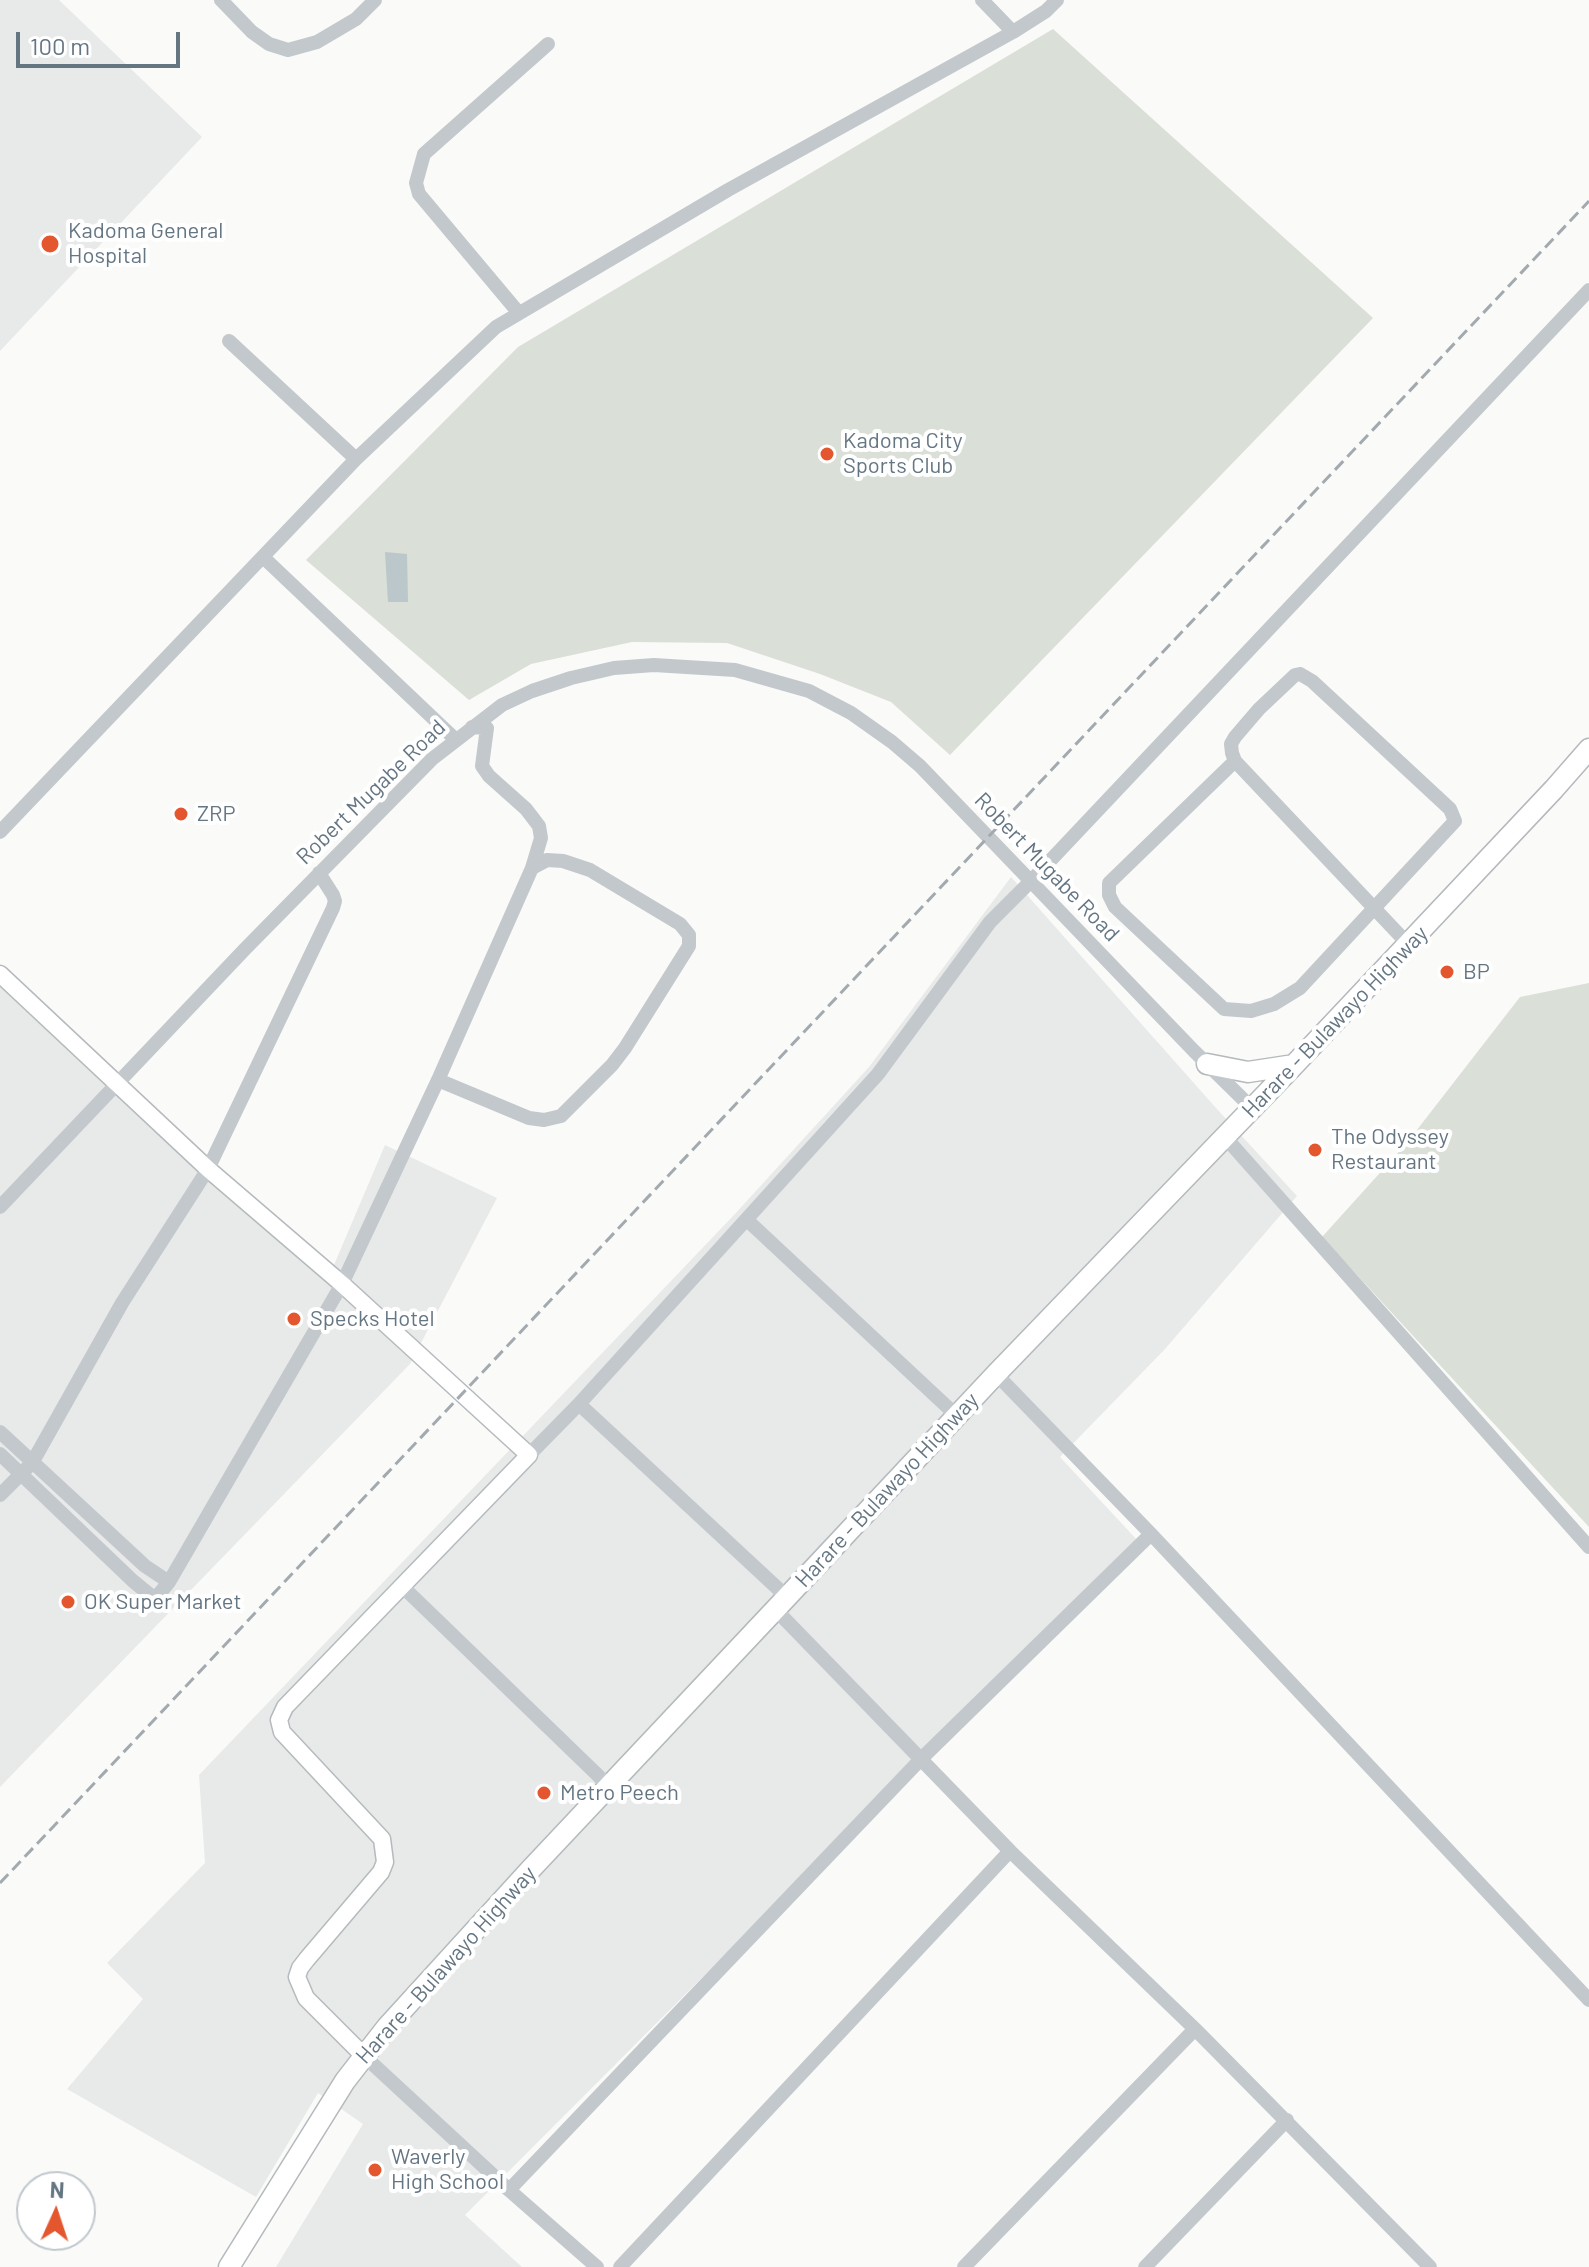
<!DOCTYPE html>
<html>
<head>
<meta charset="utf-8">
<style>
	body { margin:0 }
	#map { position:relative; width:1589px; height:2267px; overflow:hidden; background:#fafaf8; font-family:Barlow,sans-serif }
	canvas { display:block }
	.north { position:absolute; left:16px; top:2171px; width:80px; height:80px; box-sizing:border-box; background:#fff; border:2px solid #c1c8cd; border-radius:50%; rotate:3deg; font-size:22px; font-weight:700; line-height:32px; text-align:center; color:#657683 }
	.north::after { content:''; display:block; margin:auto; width:28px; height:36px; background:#e4572e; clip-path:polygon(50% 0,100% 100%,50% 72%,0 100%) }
	.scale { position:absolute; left:16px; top:32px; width:164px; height:36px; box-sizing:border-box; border:4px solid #657683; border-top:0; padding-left:10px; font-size:24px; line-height:28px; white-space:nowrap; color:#657683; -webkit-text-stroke:6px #fff; paint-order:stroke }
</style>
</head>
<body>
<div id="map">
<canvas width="1589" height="2267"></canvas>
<div class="north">N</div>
<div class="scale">100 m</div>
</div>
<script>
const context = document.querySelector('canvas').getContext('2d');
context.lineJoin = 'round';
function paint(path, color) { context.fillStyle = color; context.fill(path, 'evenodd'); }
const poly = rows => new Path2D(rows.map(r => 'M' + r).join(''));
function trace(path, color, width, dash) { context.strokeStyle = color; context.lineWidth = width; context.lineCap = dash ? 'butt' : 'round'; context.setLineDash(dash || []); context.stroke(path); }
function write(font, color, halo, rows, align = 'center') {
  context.font = font + ' Barlow,sans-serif'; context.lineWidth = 8; context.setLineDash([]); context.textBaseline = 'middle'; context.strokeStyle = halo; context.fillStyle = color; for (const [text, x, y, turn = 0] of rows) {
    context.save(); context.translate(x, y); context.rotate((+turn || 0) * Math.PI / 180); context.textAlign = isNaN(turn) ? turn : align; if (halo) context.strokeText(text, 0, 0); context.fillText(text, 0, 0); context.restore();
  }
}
paint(poly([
	[0,0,59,0,202,137,0,351],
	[1011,877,1216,1108,1297,1196,1165,1349,1060,1457,1138,1541,465,2215,522,2267,276,2267,363,2124,318,2093,256,2197,67,2089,143,1999,107,1963,205,1863,199,1775,734,1215,869,1067],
	[0,986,328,1279,385,1145,497,1198,410,1364,0,1787]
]), '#e8e9e9');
paint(poly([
	[1053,29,1373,318,950,755,891,702,820,674,727,643,632,642,531,664,469,700,306,560,518,347],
	[1589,983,1589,1527,1322,1237,1406,1144,1520,997]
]), '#dadfd7');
paint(poly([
	[385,552,407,554,408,602,388,602]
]), '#bbc7cb');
const major = poly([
	[0,974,208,1169,342,1284,529,1455,285,1707,279,1720,282,1732,382,1839,385,1862,381,1872,307,1959,300,1968,297,1977,306,1998,363,2055]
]);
const highway = poly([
	[1207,1064,1248,1072,1294,1065],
	[229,2267,345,2081,387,2027,530,1870,787,1597,996,1374,1294,1065,1554,789,1589,749]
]);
trace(major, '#b5babe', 19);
trace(highway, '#b4b9bd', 23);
trace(poly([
	[221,0,252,32,269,44,288,50,317,42,334,32,356,19,375,0],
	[982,0,1013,32],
	[518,312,419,194,416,183,424,154,548,44],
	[229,341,356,459],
	[263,557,455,739],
	[1300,674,1312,681,1450,809,1455,821,1300,988,1274,1004,1251,1011,1224,1009,1115,907,1109,895,1109,883,1235,761,1232,753,1231,744,1235,737,1259,709,1295,675,1300,674],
	[472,727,487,728,482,766,489,776,526,809,539,826,541,838,532,868],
	[1235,761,1408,944],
	[0,832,356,459,496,327,728,190,1013,32,1046,11,1057,0],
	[1225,1137,1589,1547],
	[0,1207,245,949,432,759,502,705,532,691,571,678,614,668,654,665,735,670,809,691,851,713,892,742,920,766,1194,1051,1252,1108],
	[747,1220,957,1416],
	[996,1374,1151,1534,1589,2000],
	[579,1404,787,1597],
	[0,1432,145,1566,169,1582],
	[0,1454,133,1581,155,1599,169,1582,342,1284,438,1080,532,868,547,860,563,861,590,870,680,924,689,935,689,946,625,1048,612,1065,561,1116,544,1120,529,1118,438,1080],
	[529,1455,579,1404,878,1074,990,922,1030,882,1589,290],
	[0,1495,32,1463,122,1303,208,1169,333,908,335,901,333,895,319,873],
	[403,1587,610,1787],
	[775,1609,1010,1851,1195,2029,1430,2267],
	[363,2055,509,2190,597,2267],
	[509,2190,921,1759,1151,1534],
	[620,2267,1010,1851],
	[964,2267,1195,2029],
	[1145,2267,1287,2120]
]), '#c3c8cc', 14);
trace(major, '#fff', 16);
trace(highway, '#fff', 20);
trace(poly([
	[0,1883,1589,201]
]), '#a2aab0', 3, [12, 6]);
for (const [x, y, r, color] of [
	[50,244,10,"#e4572e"],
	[827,454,8,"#e4572e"],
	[181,814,8,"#e4572e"],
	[1447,972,8,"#e4572e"],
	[1315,1150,8,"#e4572e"],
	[294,1319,8,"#e4572e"],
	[68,1602,8,"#e4572e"],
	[544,1793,8,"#e4572e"],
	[375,2170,8,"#e4572e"]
]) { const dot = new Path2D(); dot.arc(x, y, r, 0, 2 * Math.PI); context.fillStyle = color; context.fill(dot); trace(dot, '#fff', 3); }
write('22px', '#657683', '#fff', [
	["Kadoma General",68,231],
	["Hospital",68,256],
	["Kadoma City",843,441],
	["Sports Club",843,466],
	["ZRP",197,814],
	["BP",1463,972],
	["The Odyssey",1331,1137],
	["Restaurant",1331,1162],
	["Specks Hotel",310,1319],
	["OK Super Market",84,1602],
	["Metro Peech",560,1793],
	["Waverly",391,2157],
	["High School",391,2182]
], 'left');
write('22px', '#657683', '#fff', [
	["Robert Mugabe Road",371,792,-44],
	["Robert Mugabe Road",1047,867,46],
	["Harare - Bulawayo Highway",1335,1022,-46],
	["Harare - Bulawayo Highway",887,1490,-47],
	["Harare - Bulawayo Highway",446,1965,-48]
]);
</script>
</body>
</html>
